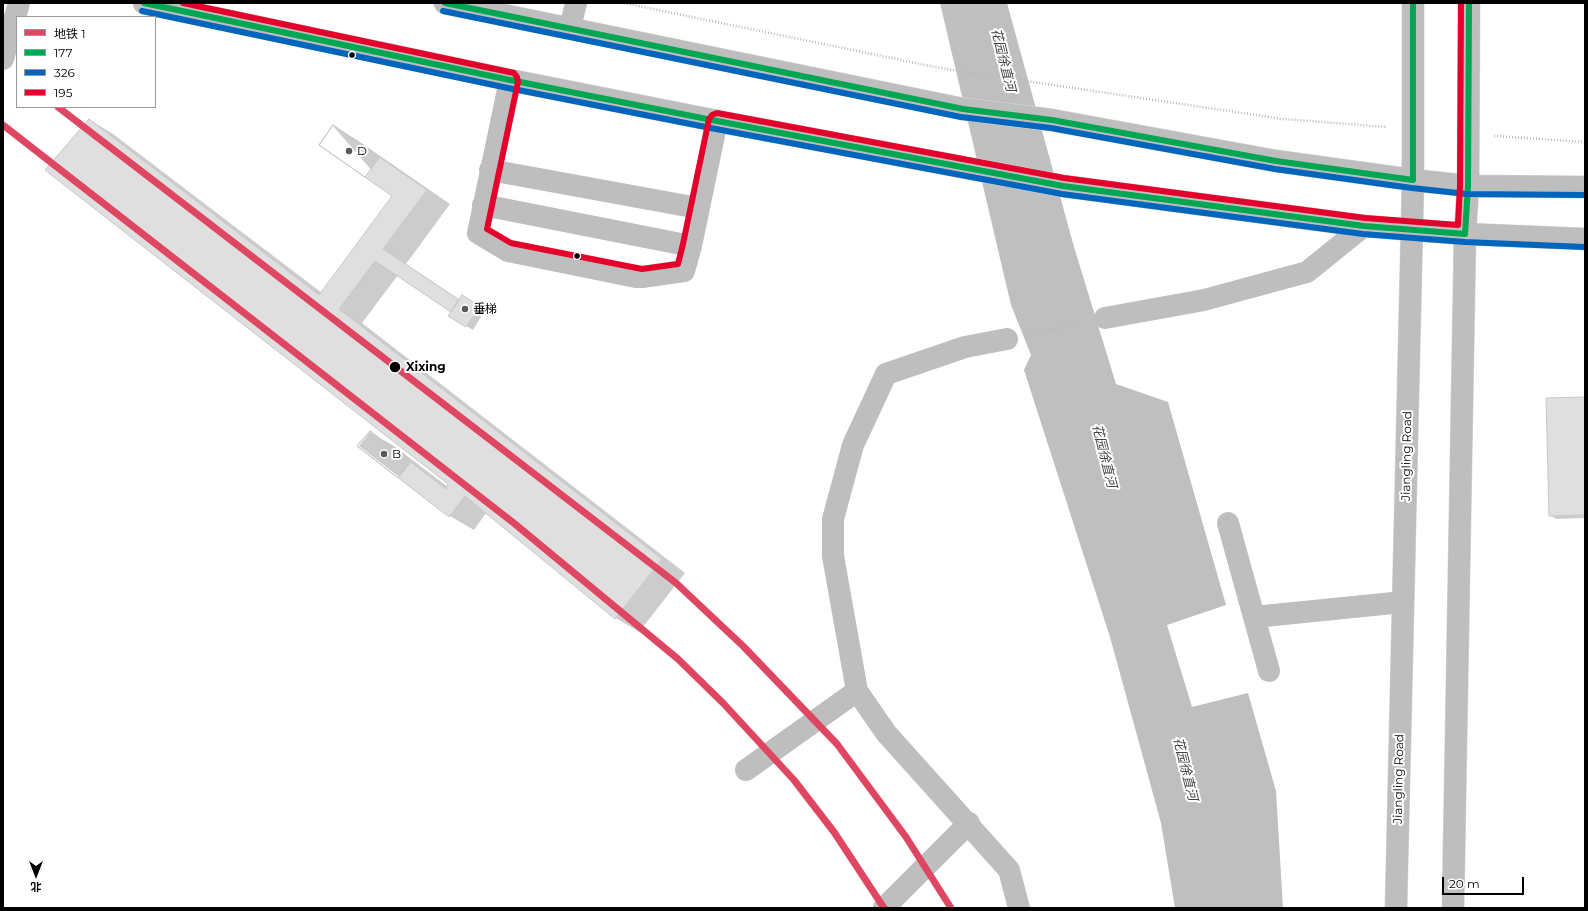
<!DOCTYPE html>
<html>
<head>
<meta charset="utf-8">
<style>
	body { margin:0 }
	#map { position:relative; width:1588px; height:911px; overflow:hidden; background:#fff; font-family:Montserrat,"Noto Sans SC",sans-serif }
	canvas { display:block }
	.frame { position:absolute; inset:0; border:4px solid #000; pointer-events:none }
	.legend { position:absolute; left:16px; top:16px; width:140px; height:92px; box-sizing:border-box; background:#fff; border:1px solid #999; margin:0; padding:5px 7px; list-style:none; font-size:12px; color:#000 }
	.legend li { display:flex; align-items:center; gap:8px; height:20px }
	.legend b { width:20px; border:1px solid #999 }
	.north { position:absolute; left:16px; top:855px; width:40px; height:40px; -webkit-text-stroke:3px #fff; paint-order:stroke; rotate:180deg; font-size:11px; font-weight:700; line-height:16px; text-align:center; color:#000 }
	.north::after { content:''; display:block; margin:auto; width:14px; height:18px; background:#000; clip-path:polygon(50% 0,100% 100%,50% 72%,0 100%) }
	.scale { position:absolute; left:1442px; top:877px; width:82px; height:18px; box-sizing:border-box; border:2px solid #000; border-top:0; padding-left:5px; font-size:12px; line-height:14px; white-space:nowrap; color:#000; -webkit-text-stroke:3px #fff; paint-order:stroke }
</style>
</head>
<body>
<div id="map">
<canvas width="1588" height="911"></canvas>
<div class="frame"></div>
<ul class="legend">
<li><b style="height:5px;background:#df4661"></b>地铁 1</li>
<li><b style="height:5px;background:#00a651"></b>177</li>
<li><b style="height:5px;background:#0065bd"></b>326</li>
<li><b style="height:5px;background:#e4002b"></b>195</li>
</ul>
<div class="north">北</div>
<div class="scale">20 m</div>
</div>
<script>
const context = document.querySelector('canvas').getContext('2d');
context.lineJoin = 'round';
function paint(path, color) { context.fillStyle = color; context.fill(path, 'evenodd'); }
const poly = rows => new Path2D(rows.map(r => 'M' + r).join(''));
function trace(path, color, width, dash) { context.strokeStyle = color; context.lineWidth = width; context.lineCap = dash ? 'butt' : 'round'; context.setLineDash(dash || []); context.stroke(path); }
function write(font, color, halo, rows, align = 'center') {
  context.font = font + ' Montserrat,"Noto Sans SC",sans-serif'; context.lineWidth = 4; context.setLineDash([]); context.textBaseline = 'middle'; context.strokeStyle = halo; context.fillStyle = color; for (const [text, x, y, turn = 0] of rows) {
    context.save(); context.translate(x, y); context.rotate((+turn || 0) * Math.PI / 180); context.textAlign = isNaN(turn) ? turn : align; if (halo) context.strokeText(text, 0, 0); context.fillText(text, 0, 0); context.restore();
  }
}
paint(poly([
	[940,3,1007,3,1074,247,1116,384,1168,402,1226,605,1167,625,1192,707,1248,693,1276,791,1283,908,1175,908,1161,823,1110,637,1024,370,1031,355,1011,305]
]), '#bfbfbf');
paint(poly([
	[90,120,113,134,322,293,394,196,333,126,357,140,450,204,406,264,460,300,462,297,485,310,473,330,450,316,452,312,398,275,362,323,685,573,639,632,616,618,486,513,474,530,450,516,359,446,370,432,394,446,448,487,450,484],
	[1585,398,1585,518,1556,519,1550,515]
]), '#0003');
const building = poly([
	[89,119,319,295,392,196,319,145,333,125,427,190,383,249,459,300,451,312,375,261,339,309,662,559,615,619,465,496,449,517,357,446,370,431,446,489,448,484,45,170,89,119],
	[333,125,380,157,365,177,319,145,333,125],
	[462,295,480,306,466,327,448,316,462,295],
	[1585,397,1585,515,1549,516,1546,398,1585,397],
	[370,431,411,462,398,478,357,446,370,431]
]);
paint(building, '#dfdfdf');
trace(building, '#c7c7c7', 1);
const major = poly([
	[144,3,510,80,717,121,1063,186,1364,226,1465,234,1585,239],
	[445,3,963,109,1052,120,1276,161,1413,180,1468,186,1585,187],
	[1396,908,1413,180,1413,3],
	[1453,908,1465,234,1468,186,1469,3]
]);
trace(major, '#dbdbdb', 23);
trace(poly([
	[624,3,945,69,1283,119,1387,127],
	[1494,136,1585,142],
	[1031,334,1081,323]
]), '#b9b9b9', 2.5, [1, 2]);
trace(poly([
	[570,28,576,3],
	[3,59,19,3],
	[510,80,478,233,508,251,636,277,642,277,684,271,691,246,717,121],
	[490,170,698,208],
	[483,205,691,246],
	[1105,318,1204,300,1307,272,1364,226],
	[1007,339,965,347,886,374,853,445,833,519,833,556,857,691,886,733,1009,870,1019,908],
	[1228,523,1269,671],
	[1254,617,1403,602],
	[746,770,857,691],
	[884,908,969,823]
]), '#bebebe', 22);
trace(major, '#bebebe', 22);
trace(poly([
	[144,3,510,80,717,121,1063,186,1364,226,1465,234,1468,186,1469,3],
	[445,3,963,109,1052,120,1276,161,1413,180,1413,3]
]), '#00a651', 6);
trace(poly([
	[142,11,508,88,716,129,1062,194,1363,234,1465,242,1585,247],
	[443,11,961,117,1051,128,1275,169,1412,188,1467,194,1585,195]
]), '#0065bd', 6);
trace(poly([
	[183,3,514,73,517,77,518,82,487,229,511,243,642,269,678,264,683,244,709,119,712,115,717,113,1064,178,1365,218,1458,225,1460,186,1461,3]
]), '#e4002b', 6);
trace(poly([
	[58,107,676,583,743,646,837,744,906,837,951,908],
	[3,125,515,524,678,659,723,703,794,780,834,832,884,908]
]), '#df4661', 7);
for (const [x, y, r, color] of [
	[352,55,3.5,"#000"],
	[349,151,4,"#595959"],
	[577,256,3.5,"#000"],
	[465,309,4,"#595959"],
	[395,367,6,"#000"],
	[384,454,4,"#595959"]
]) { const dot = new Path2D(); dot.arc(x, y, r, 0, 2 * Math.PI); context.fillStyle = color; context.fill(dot); trace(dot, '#fff', 1.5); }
write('12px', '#000', '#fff', [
	["D",357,151],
	["垂梯",473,309],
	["B",392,454]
], 'left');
write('bold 12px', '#000', '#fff', [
	["Xixing",406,367]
], 'left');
write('12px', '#000', '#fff', [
	["Jiangling Road",1407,456,-89],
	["Jiangling Road",1399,779,-89]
]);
write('italic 13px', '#444', '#fff', [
	["花园徐直河",1003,60,76],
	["花园徐直河",1104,456,76],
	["花园徐直河",1185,769,76]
]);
</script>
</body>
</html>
